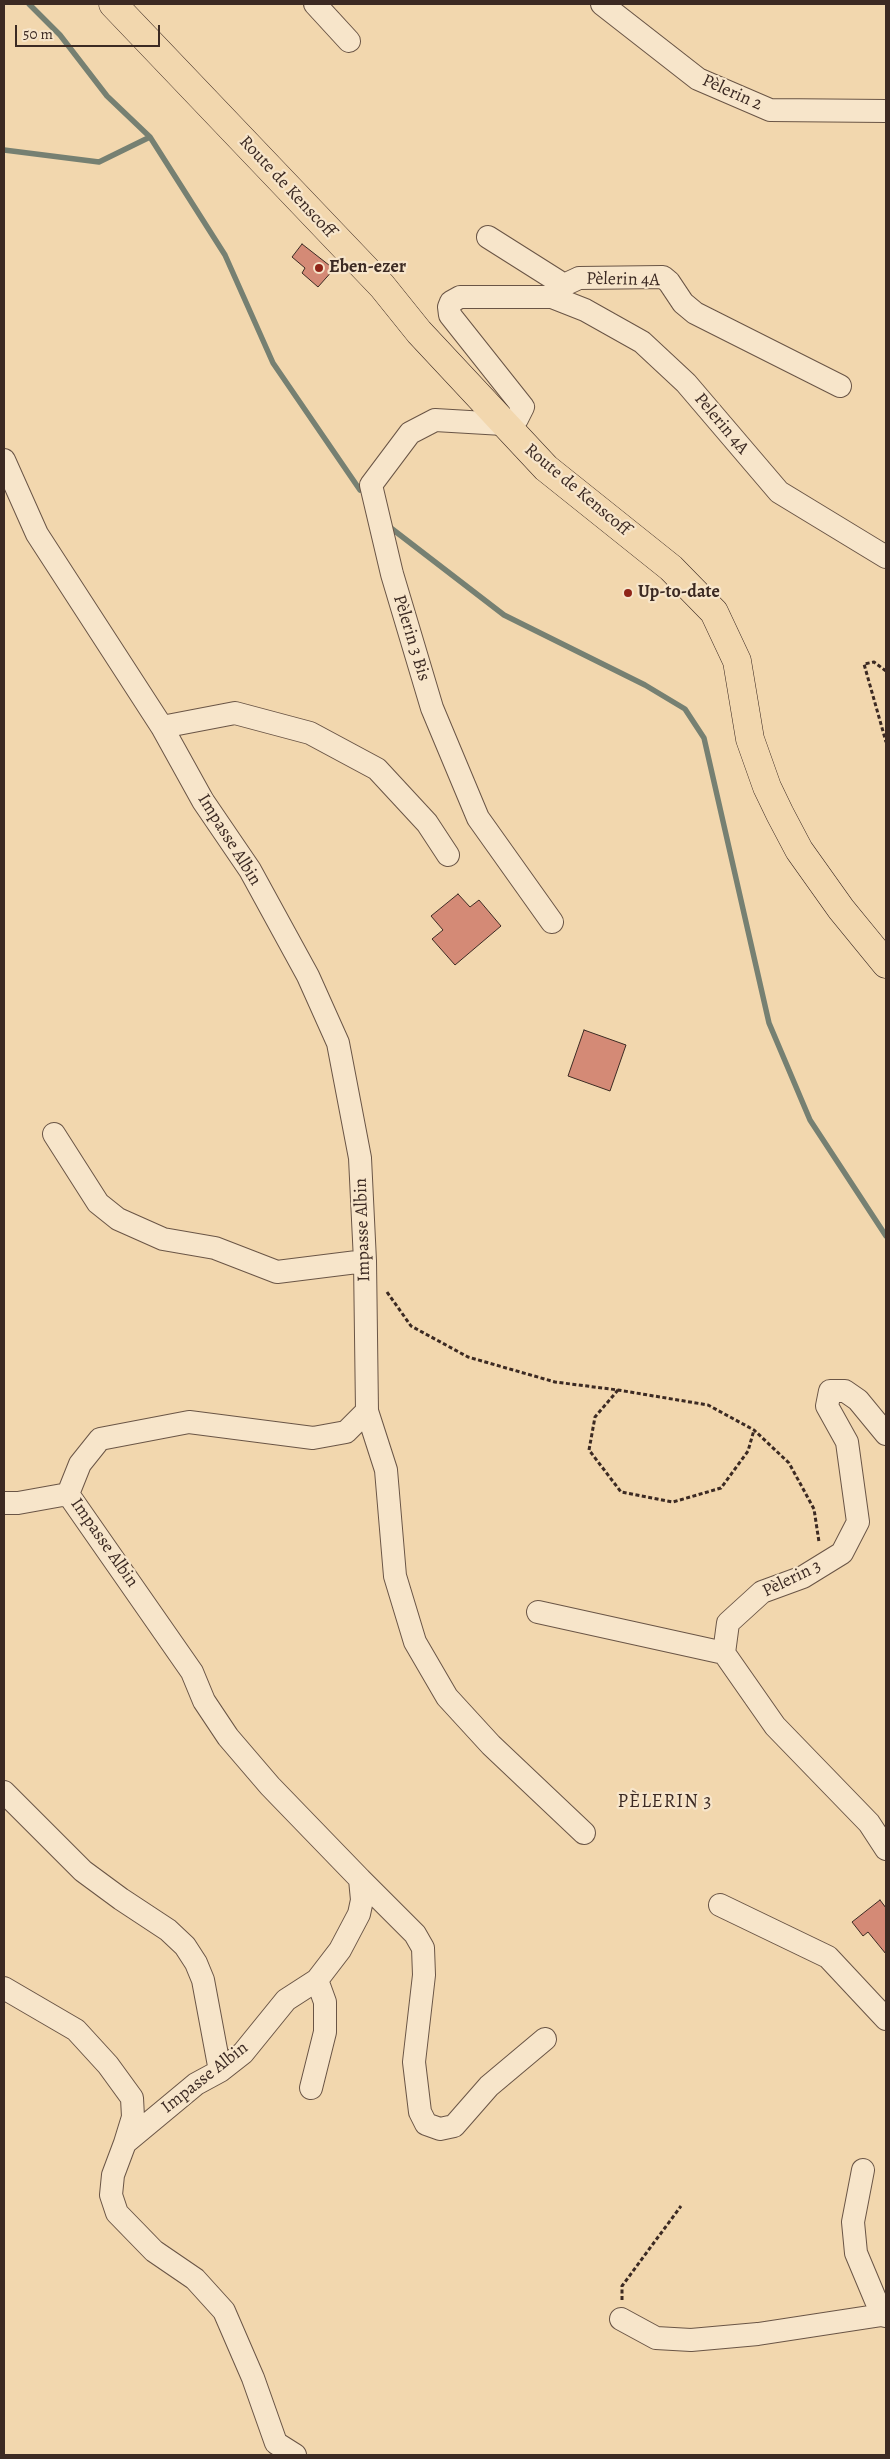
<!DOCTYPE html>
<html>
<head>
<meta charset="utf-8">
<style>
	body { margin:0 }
	#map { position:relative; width:890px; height:2459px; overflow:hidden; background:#f2d7ae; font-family:Alegreya,serif }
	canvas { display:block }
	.frame { position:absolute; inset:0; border:5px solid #3c2a23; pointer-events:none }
	.scale { position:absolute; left:15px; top:25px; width:145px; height:22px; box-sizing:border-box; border:2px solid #3c2a23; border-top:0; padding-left:6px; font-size:15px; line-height:18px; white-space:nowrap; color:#3c2a23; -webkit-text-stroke:4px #f7e5ca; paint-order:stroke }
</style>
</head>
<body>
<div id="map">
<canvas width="890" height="2459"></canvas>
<div class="frame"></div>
<div class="scale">50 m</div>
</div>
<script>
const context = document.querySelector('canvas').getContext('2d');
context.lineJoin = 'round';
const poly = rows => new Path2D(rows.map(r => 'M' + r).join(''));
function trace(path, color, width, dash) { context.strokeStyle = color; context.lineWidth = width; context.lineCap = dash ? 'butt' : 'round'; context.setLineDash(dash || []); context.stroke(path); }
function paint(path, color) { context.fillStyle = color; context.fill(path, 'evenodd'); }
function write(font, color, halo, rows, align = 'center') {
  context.font = font + ' Alegreya,serif'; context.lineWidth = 4.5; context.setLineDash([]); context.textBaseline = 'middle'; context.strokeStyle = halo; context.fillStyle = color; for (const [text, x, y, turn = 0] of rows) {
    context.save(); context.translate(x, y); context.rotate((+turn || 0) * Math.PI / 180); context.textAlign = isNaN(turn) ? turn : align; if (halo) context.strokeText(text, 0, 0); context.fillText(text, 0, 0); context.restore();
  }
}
trace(poly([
	[29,4,60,35,107,96,150,137,225,255,273,363,360,490],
	[4,150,99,162,150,137],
	[387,525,504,615,645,685,685,709,704,738,769,1023,810,1120,886,1236]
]), '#768072', 5.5);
const building = poly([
	[302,244,334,269,318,287,302,273,305,268,292,257,302,244],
	[458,894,470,907,479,900,501,926,455,965,432,939,443,930,431,916,458,894],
	[584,1030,626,1045,610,1091,568,1076,584,1030],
	[880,1900,886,1908,886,1954,868,1932,863,1936,852,1922,880,1900]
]);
paint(building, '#d48a76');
trace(building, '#3c2a23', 1);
const minor = poly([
	[315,4,349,41],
	[602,4,698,79,770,110,886,111],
	[488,237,564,285],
	[552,297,585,310,642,342,686,383,779,492,886,557],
	[4,460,37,534,162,727,203,801,250,870,308,976,338,1043,360,1158,365,1261,367,1411,386,1470,395,1576,415,1642,447,1697,491,1745,584,1833],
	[162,727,235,713,310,733,377,769,427,823,448,855],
	[552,922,478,818,432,708,392,574,371,485,410,433,435,420,503,424,517,419,523,407,450,315,449,307,451,302,460,297,552,297,564,285,579,278,663,277,669,282,683,303,695,313,840,386],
	[54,1134,98,1203,118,1219,163,1239,215,1248,277,1272,365,1261],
	[886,1434,858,1400,845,1391,830,1391,827,1406,847,1442,858,1522,842,1553,803,1577,762,1592,728,1623,724,1653,775,1726,869,1823,886,1849],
	[4,1503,18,1503,68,1494],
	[538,1612,724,1653],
	[4,1792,83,1871,121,1899,168,1930,185,1946,196,1963,203,1980,220,2071],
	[360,1879,415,1934,423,1948,424,1975,414,2062,420,2112,426,2124,440,2129,454,2126,489,2086,545,2039],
	[720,1905,828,1957,886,2019],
	[4,1988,76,2030,108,2065,132,2098,133,2117,125,2143],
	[311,2088,325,2032,325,2002,317,1980],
	[863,2170,853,2222,856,2253,882,2315],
	[621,2319,656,2338,691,2340,758,2334,882,2315,886,2316],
	[295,2455,276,2443,253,2378,224,2311,195,2279,154,2251,117,2213,111,2195,113,2175,125,2143,196,2084,220,2071,243,2053,286,2000,317,1980,340,1950,359,1914,362,1900,360,1879,270,1786,228,1737,204,1701,192,1672,68,1494,80,1464,100,1439,189,1422,313,1438,346,1432,367,1411]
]);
const major = poly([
	[113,4,382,286,419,332,546,468,671,568,714,612,737,661,750,739,767,787,780,814,799,850,841,909,886,964]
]);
trace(minor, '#6a5546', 24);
trace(major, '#3c2a23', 29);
trace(poly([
	[886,671,874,662,864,664,886,742],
	[387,1292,411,1326,468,1357,555,1382,618,1390,708,1405,754,1430,789,1463,814,1509,819,1542],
	[618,1390,595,1417,589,1450,621,1492,673,1502,721,1488,748,1451,754,1430],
	[622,2300,622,2286,681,2206]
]), '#3c2a23', 3, [4, 2.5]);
trace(minor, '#f7e5ca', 22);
trace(major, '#f2d7ae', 28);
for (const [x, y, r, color] of [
	[319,268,5,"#8f2418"],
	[628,593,5,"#8f2418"]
]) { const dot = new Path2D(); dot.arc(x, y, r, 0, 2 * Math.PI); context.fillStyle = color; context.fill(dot); trace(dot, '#f7e5ca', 2); }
write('18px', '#3c2a23', '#f7e5ca', [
	["Pèlerin 2",732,93,24],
	["Route de Kenscoff",287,187,47],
	["Pèlerin 4A",623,280,1],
	["Pelerin 4A",721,424,50],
	["Route de Kenscoff",577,490,40],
	["Pèlerin 3 Bis",411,638,73],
	["Impasse Albin",229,840,58],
	["Impasse Albin",363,1230,-92],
	["Impasse Albin",104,1543,55],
	["Pèlerin 3",792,1579,-26],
	["Impasse Albin",205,2078,-38]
]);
write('bold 18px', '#3c2a23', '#f7e5ca', [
	["Eben-ezer",329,268],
	["Up-to-date",638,593]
], 'left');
context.letterSpacing = '1px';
write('19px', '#3c2a23', '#f7e5ca', [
	["PÈLERIN 3",665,1802]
]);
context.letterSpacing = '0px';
</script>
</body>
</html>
